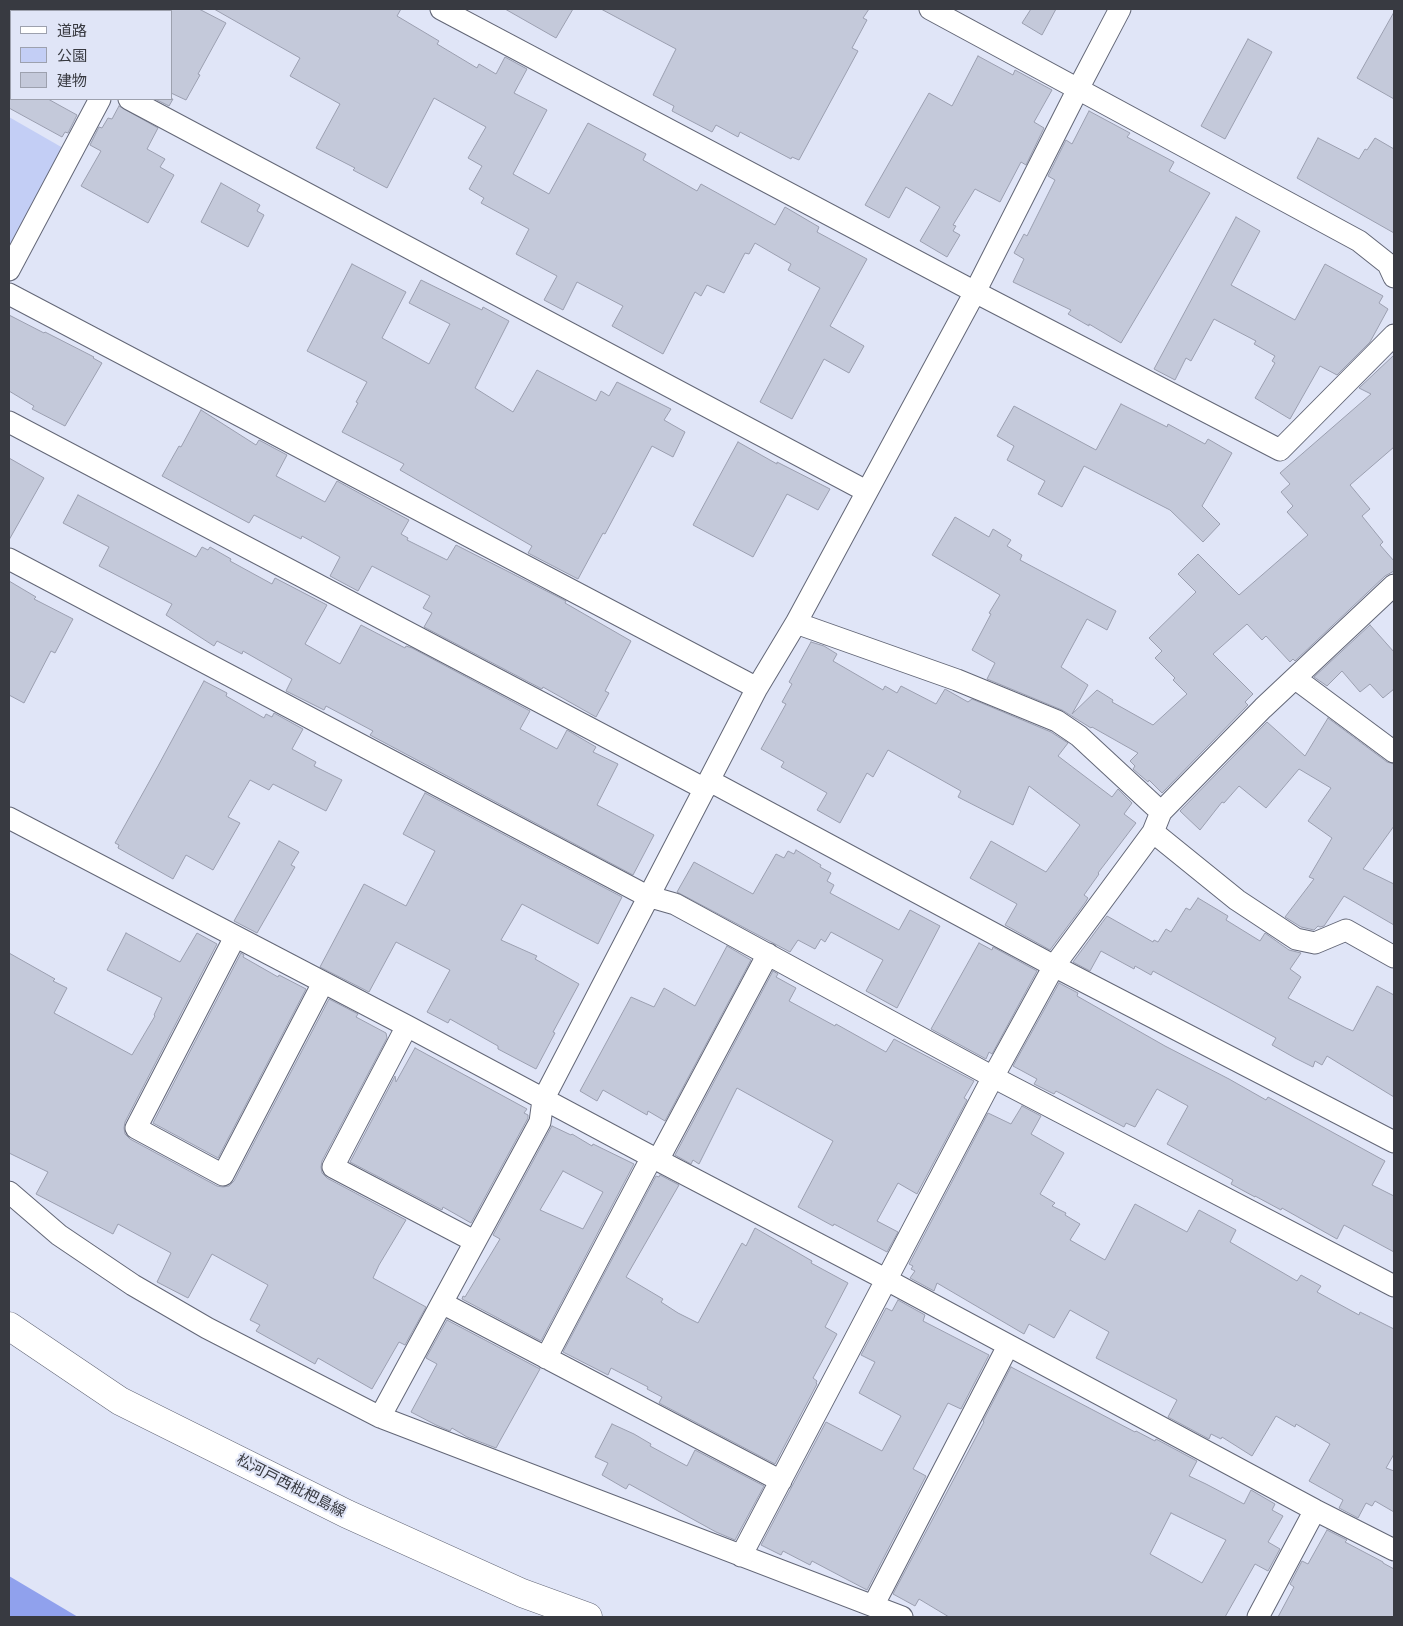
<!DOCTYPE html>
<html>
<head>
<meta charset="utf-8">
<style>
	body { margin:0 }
	#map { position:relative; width:1403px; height:1626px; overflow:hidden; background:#e0e5f7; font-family:Inter,"Noto Sans JP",sans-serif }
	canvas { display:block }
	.frame { position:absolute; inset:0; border:10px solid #383a41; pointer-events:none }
	.legend { position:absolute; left:10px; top:10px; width:162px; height:90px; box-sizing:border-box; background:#e0e5f7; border:1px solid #9da1ae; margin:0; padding:6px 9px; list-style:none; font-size:15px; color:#383a41 }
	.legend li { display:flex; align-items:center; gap:10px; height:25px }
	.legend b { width:25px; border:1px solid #9da1ae }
</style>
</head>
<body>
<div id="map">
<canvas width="1403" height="1626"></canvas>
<div class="frame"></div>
<ul class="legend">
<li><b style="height:6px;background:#fff"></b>道路</li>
<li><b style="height:14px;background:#c3cef5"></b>公園</li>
<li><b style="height:14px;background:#c4c9da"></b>建物</li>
</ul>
</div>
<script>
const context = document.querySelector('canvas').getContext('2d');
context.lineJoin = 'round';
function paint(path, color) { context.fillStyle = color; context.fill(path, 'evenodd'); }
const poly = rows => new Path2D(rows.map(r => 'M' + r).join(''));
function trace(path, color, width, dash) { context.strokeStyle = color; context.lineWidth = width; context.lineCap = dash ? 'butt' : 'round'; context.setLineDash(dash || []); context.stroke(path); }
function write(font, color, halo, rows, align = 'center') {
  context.font = font + ' Inter,"Noto Sans JP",sans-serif'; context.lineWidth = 4; context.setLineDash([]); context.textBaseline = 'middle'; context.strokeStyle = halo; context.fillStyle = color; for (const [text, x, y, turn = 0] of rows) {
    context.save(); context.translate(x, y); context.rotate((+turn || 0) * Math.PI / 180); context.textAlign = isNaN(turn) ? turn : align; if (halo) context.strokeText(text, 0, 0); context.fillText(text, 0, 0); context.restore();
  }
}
paint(poly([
	[9,117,63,148,9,251]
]), '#c3cef5');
paint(poly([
	[9,1576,78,1617,9,1617]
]), '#90a1ed');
const building = poly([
	[171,9,199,9,226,23,198,74,200,75,186,100,171,93,171,9],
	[214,9,401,9,397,16,439,41,437,44,477,68,479,64,496,74,505,57,527,69,514,93,547,110,513,174,549,194,588,123,646,154,643,160,697,191,701,184,775,225,785,207,819,227,817,232,867,259,830,326,864,346,849,373,824,359,792,419,760,402,820,288,788,270,791,264,755,243,749,254,745,253,724,293,707,285,701,296,695,292,663,354,612,326,623,306,577,282,563,310,544,300,557,276,516,254,529,229,481,203,484,198,469,189,482,166,468,158,486,127,434,98,387,188,353,170,355,168,316,148,340,104,290,76,300,58,214,9],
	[505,9,573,9,556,38,505,9],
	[601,9,869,9,863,18,867,20,852,48,858,51,799,160,792,157,791,159,740,132,738,137,716,125,712,132,672,111,674,106,653,95,676,49,601,9],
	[1031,9,1056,9,1042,35,1022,23,1031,9],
	[1394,12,1394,99,1357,78,1394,12],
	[1248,39,1272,52,1225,139,1201,126,1248,39],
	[978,56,1013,75,1015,70,1052,90,1034,122,1044,128,1026,165,1021,162,1000,202,975,189,953,225,956,226,953,231,960,235,947,257,920,241,940,207,906,187,889,218,865,205,929,93,952,106,978,56],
	[9,99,48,99,77,115,68,133,65,132,62,137,9,108,9,99],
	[155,99,173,99,169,106,155,99],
	[119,106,158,128,147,149,165,159,160,167,174,175,148,223,81,186,101,151,90,145,99,127,102,128,108,118,112,119,119,106],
	[1089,111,1130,133,1127,137,1174,162,1169,171,1210,193,1121,343,1089,324,1089,326,1068,314,1071,310,1013,282,1024,259,1014,253,1024,234,1027,236,1055,180,1048,176,1066,140,1072,144,1089,111],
	[1318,138,1359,159,1365,149,1367,150,1375,138,1394,149,1394,233,1297,178,1318,138],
	[221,183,260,205,257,211,264,215,248,247,201,222,221,183],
	[1236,217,1260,231,1231,285,1295,320,1325,264,1383,296,1379,303,1388,309,1370,342,1337,375,1320,366,1290,419,1255,398,1275,363,1272,361,1275,356,1254,344,1256,341,1214,319,1191,361,1186,358,1175,380,1154,369,1236,217],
	[352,264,406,292,382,338,429,364,450,324,409,303,421,280,482,310,483,307,509,321,475,388,513,412,537,370,596,401,601,391,609,396,617,382,671,409,664,420,685,432,673,457,652,446,605,534,603,533,578,579,528,553,532,546,400,470,404,464,342,432,358,403,356,402,367,382,307,351,352,264],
	[9,315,44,333,45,332,94,357,93,358,102,363,65,426,32,409,34,406,9,391,9,315],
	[1394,355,1394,447,1350,485,1370,509,1362,516,1383,542,1380,545,1394,561,1394,571,1385,576,1295,661,1293,659,1290,662,1266,636,1262,640,1247,624,1213,654,1253,694,1245,702,1248,705,1162,793,1149,780,1148,782,1133,769,1135,766,1130,761,1138,753,1092,727,1091,728,1062,710,987,679,995,663,972,650,991,614,989,613,1000,595,932,555,955,517,989,537,993,529,1011,540,1007,546,1022,555,1020,560,1116,611,1107,630,1087,619,1061,667,1088,685,1072,714,1097,690,1113,700,1112,702,1153,725,1187,694,1173,680,1175,678,1155,658,1162,651,1149,638,1196,592,1178,574,1198,554,1239,595,1308,535,1287,512,1293,506,1281,492,1290,484,1280,473,1371,394,1359,388,1394,355],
	[1121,404,1167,427,1168,424,1205,444,1208,439,1232,453,1202,506,1220,524,1203,542,1170,510,1084,466,1062,507,1038,494,1045,481,1007,460,1014,446,997,436,1014,406,1096,450,1121,404],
	[201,410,256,445,259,440,287,455,276,476,325,502,337,481,409,520,401,534,408,538,407,540,447,560,456,545,566,601,565,603,631,641,605,691,609,693,596,717,543,687,542,689,424,627,432,613,423,608,430,596,372,566,358,591,330,576,340,557,302,536,301,539,254,515,249,523,162,476,179,446,181,447,201,410],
	[738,442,777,464,777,462,830,489,818,510,787,494,753,557,693,525,738,442],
	[9,458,44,478,9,540,9,458],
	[78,495,196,557,202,547,208,550,210,547,231,559,230,561,272,584,275,578,327,605,305,644,340,664,361,625,405,648,406,646,412,648,530,711,520,729,557,749,567,730,596,747,593,752,618,764,597,805,654,835,633,875,370,735,373,731,326,706,324,710,286,691,292,679,243,651,242,654,217,641,214,646,166,615,172,604,99,566,109,547,63,523,78,495],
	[9,581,36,597,34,599,73,619,55,653,51,651,24,703,9,695,9,581],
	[1370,625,1394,652,1394,689,1383,698,1370,684,1360,692,1342,671,1327,686,1314,677,1370,625],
	[811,642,824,646,837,654,833,661,883,690,885,686,897,693,901,686,936,704,945,689,968,702,972,699,1051,732,1068,743,1058,756,1112,797,1118,789,1132,803,1124,814,1136,823,1098,873,1099,874,1084,895,1088,898,1085,903,1050,950,1005,925,1017,904,970,878,991,841,1046,872,1080,825,1029,786,1013,825,958,797,961,791,888,750,873,777,867,773,840,823,817,810,827,793,781,767,784,762,761,749,786,704,782,702,792,684,789,682,811,642],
	[204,681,227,693,226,696,264,718,266,714,272,717,274,713,303,729,292,749,316,762,314,766,342,780,326,811,273,784,269,790,250,780,228,817,240,823,213,870,186,855,173,879,118,848,119,845,115,843,158,766,204,681],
	[1328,718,1387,762,1394,764,1394,826,1363,869,1394,884,1394,925,1344,896,1324,926,1320,927,1318,926,1314,930,1301,927,1285,917,1314,879,1309,877,1332,838,1308,821,1331,788,1299,769,1266,808,1239,786,1224,803,1222,802,1200,830,1180,811,1267,722,1305,756,1328,718],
	[425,793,622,897,598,944,522,904,501,940,537,956,535,959,579,984,553,1032,555,1033,536,1069,498,1049,498,1046,450,1019,448,1023,427,1012,450,970,396,942,369,992,320,967,364,884,406,906,435,851,403,834,425,793],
	[279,841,299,852,291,865,295,867,257,933,234,921,279,841],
	[796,850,821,865,820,867,831,873,827,881,834,885,830,893,899,930,910,910,940,926,897,1008,866,991,883,960,831,932,825,942,821,939,815,949,798,940,790,952,677,892,694,862,753,894,776,854,784,858,788,851,794,854,796,850],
	[1198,898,1228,916,1226,920,1260,941,1265,933,1289,950,1301,953,1290,969,1301,977,1288,998,1346,1028,1353,1031,1377,986,1394,995,1394,1097,1327,1056,1322,1065,1315,1061,1313,1067,1295,1058,1272,1045,1276,1038,1153,971,1151,975,1135,966,1134,969,1101,951,1090,971,1073,962,1107,916,1153,942,1154,940,1158,942,1166,929,1171,932,1186,908,1190,910,1198,898],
	[126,933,180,962,197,933,217,944,125,1122,124,1128,125,1134,130,1139,217,1186,223,1187,229,1186,234,1181,329,999,358,1014,356,1017,386,1033,387,1038,322,1161,321,1167,322,1173,327,1178,406,1220,379,1265,373,1278,426,1307,405,1345,399,1342,372,1389,318,1358,315,1364,256,1331,260,1325,250,1320,268,1285,212,1254,188,1298,157,1282,171,1253,118,1224,113,1234,36,1194,48,1172,9,1153,9,953,55,979,53,981,67,988,54,1013,132,1055,155,1016,154,1015,162,998,107,970,126,933],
	[979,943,992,950,993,947,1037,971,992,1054,989,1052,986,1059,931,1029,979,943],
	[727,946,751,960,665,1121,648,1111,647,1115,603,1090,597,1101,580,1091,631,997,654,1007,664,988,695,1006,727,946],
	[241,953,244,955,243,957,278,977,279,975,306,989,218,1158,153,1123,241,953],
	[773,971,778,974,776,977,796,988,789,1001,835,1026,836,1024,886,1052,894,1039,974,1081,964,1098,967,1100,917,1194,898,1183,877,1221,898,1232,887,1252,834,1224,833,1226,798,1207,833,1141,737,1088,699,1164,693,1160,691,1164,675,1155,773,971],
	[1059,983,1078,993,1077,996,1165,1046,1229,1079,1266,1100,1268,1097,1385,1161,1372,1185,1394,1196,1394,1252,1344,1225,1337,1239,1282,1208,1281,1210,1255,1196,1255,1197,1231,1184,1233,1180,1167,1144,1188,1106,1157,1089,1135,1127,1126,1123,1124,1127,1056,1091,1054,1094,1034,1084,1037,1079,1013,1066,1059,983],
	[415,1048,527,1109,524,1113,528,1115,528,1118,471,1223,443,1207,442,1210,350,1162,395,1076,396,1082,415,1048],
	[1022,1106,1041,1116,1031,1134,1064,1153,1040,1194,1055,1203,1052,1206,1066,1213,1065,1215,1080,1224,1070,1240,1105,1260,1135,1204,1187,1232,1199,1210,1236,1230,1230,1242,1297,1281,1301,1275,1321,1286,1317,1292,1359,1315,1360,1312,1394,1329,1394,1454,1386,1468,1394,1471,1394,1512,1375,1501,1372,1506,1366,1503,1358,1518,1339,1508,1343,1500,1309,1481,1330,1444,1296,1424,1295,1427,1276,1416,1252,1456,1222,1437,1221,1439,1211,1434,1209,1439,1168,1417,1177,1400,1096,1358,1109,1332,1070,1310,1054,1338,1029,1324,1024,1334,937,1283,934,1291,910,1278,915,1271,911,1269,913,1266,909,1264,988,1113,1011,1124,1022,1106],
	[552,1126,571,1135,572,1134,592,1146,593,1144,634,1164,541,1341,462,1299,463,1296,465,1297,500,1239,493,1235,552,1126],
	[563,1171,603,1192,583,1229,540,1210,563,1171],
	[660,1175,679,1185,626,1277,663,1299,661,1302,678,1313,698,1323,742,1243,746,1246,755,1228,812,1261,811,1263,848,1283,825,1327,837,1334,813,1378,817,1381,816,1383,817,1384,775,1464,659,1403,662,1397,647,1389,648,1387,611,1368,608,1375,563,1352,656,1176,659,1177,660,1175],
	[898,1300,925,1315,923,1321,989,1355,961,1409,948,1403,913,1469,926,1476,867,1590,812,1561,810,1565,783,1551,781,1555,761,1545,826,1422,882,1451,901,1416,859,1393,875,1362,861,1355,886,1308,892,1311,898,1300],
	[447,1320,540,1369,496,1448,467,1437,452,1428,450,1431,436,1425,411,1412,437,1364,426,1358,447,1320],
	[1011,1367,1135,1432,1136,1431,1155,1441,1156,1439,1197,1461,1189,1476,1206,1484,1244,1504,1251,1490,1275,1504,1272,1510,1283,1516,1268,1542,1280,1549,1268,1571,1255,1564,1225,1617,949,1617,919,1599,915,1606,893,1594,984,1422,983,1421,1011,1367],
	[1171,1513,1226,1540,1202,1583,1150,1554,1171,1513],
	[612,1424,634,1434,651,1444,650,1446,687,1466,695,1450,764,1486,735,1540,716,1532,629,1484,626,1489,602,1475,608,1463,595,1457,612,1424],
	[1327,1530,1347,1540,1345,1542,1383,1562,1383,1563,1394,1569,1394,1617,1278,1617,1294,1587,1290,1584,1302,1561,1308,1564,1327,1530]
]);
paint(building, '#c4c9da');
trace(building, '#9b9fb0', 1);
const street = poly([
	[441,9,975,292,1280,450,1394,335],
	[930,9,1359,241,1388,264,1394,277],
	[146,11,147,9],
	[9,36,11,37],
	[129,99,866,491],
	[9,270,100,99],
	[9,294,757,688],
	[9,422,705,789],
	[9,559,647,896,675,904,993,1077,1394,1286],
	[796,623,957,680,1057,721,1079,736,1161,812],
	[1296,679,1394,752],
	[710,781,1054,966,1394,1142],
	[9,818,407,1026,652,1157,887,1280,1315,1510,1394,1550],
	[1153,832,1237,900,1296,939,1315,943,1346,930,1394,957],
	[235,937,136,1128,223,1175,323,983],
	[407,1026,333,1167,474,1241],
	[658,1160,768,954],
	[9,1192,59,1235,133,1285,207,1328,380,1417,902,1617],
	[442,1303,781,1481],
	[546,1358,652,1157],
	[380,1417,540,1122,543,1100,757,688,796,623,975,292,1078,89,1120,9],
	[741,1556,993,1077,1054,966,1153,832,1161,812,1263,708,1394,585],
	[873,1606,1008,1346],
	[1258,1617,1315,1510]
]);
const secondary = poly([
	[9,1326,120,1401,347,1514,522,1593,588,1617]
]);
trace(street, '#636777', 23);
trace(secondary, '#636777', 29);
trace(street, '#fff', 21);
trace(secondary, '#fff', 28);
write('15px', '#383a41', '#e0e5f7', [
	["松河戸西枇杷島線",291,1486,27]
]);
</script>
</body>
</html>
